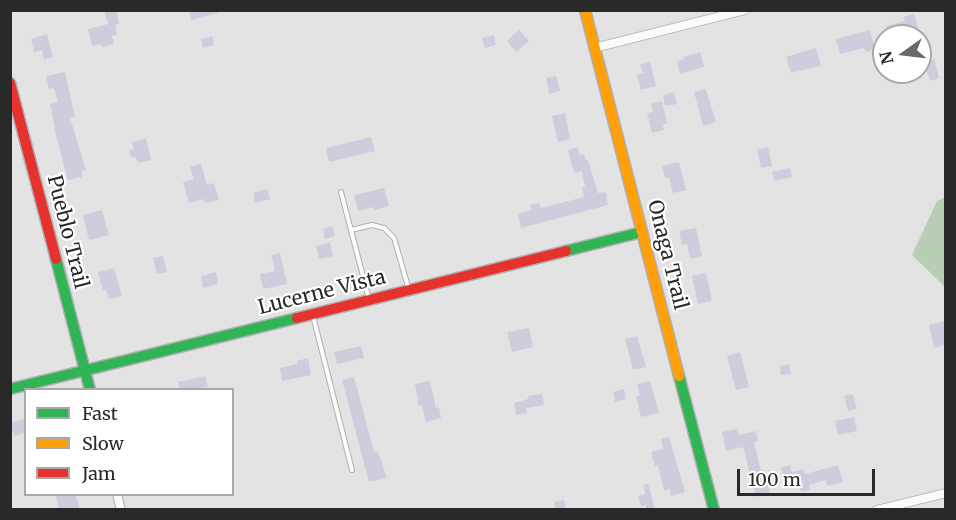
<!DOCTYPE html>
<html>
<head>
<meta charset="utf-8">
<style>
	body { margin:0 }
	#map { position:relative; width:956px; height:520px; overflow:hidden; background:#e3e3e4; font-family:Merriweather,serif }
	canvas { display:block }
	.frame { position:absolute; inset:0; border:12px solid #282929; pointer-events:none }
	.legend { position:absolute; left:24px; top:388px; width:210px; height:108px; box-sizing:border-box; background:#fff; border:2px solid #a9a9a9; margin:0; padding:8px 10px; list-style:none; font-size:18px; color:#282929 }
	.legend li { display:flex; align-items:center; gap:12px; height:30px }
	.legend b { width:30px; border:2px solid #a9a9a9 }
	.north { position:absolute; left:872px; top:24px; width:60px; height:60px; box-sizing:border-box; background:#fff; border:2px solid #a9a9a9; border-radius:50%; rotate:256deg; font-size:16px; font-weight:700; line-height:24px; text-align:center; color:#282929 }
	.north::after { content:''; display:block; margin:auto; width:21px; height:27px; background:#696a6a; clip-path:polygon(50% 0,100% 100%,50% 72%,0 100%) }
	.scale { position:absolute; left:737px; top:469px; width:138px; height:27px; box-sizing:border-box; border:3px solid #282929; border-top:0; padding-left:8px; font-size:18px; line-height:21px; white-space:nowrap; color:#282929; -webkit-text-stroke:4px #fff; paint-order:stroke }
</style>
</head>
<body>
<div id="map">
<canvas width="956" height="520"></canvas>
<div class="frame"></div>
<ul class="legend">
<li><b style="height:8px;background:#30b455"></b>Fast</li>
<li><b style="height:8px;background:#ff9f0a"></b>Slow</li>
<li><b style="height:8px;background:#e5322d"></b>Jam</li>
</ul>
<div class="north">N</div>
<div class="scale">100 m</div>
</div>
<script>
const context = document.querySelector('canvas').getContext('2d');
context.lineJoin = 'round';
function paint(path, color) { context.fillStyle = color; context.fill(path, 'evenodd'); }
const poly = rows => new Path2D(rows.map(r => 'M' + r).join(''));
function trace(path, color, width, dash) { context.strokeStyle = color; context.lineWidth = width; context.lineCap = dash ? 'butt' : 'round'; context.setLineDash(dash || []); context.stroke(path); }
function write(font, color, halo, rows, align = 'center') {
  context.font = font + ' Merriweather,serif'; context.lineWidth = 4.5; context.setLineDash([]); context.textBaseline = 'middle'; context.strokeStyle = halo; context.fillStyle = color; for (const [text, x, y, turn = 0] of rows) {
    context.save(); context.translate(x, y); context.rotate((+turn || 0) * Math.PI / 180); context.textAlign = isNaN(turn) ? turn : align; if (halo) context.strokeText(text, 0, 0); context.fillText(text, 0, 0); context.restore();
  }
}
paint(poly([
	[945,197,945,287,912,255,937,201]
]), '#b8ceb5');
paint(poly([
	[104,10,116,10,119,24,115,25,117,35,112,36,114,44,102,47,101,44,92,46,88,29,108,24],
	[189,10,217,10,218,13,191,20],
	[914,14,919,30,903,36,889,36,886,26,905,21,903,17],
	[519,30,529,41,516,52,507,41],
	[870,30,875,49,866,52,864,48,840,54,836,39],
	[47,34,53,57,44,60,42,50,34,52,31,39],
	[494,35,496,45,485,48,482,38],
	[212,36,214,45,203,48,201,39],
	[816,48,821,66,791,73,786,57],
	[700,52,704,67,680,74,677,61,684,59,683,57],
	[934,59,939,78,930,81,924,62],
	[650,62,656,86,641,90,637,74,643,73,640,65],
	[65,72,75,117,70,118,86,170,81,171,82,177,68,180,54,128,55,128,50,104,58,102,54,88,49,89,46,76],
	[556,76,560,91,549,94,546,78],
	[706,89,716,122,703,126,694,92],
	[674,92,677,104,665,106,663,95],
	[662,101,667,123,663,125,664,130,652,133,647,113,653,112,651,104],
	[565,113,570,139,558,142,552,116],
	[371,137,375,151,329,162,326,148],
	[146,138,151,160,138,163,136,157,131,158,129,150,134,149,132,142],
	[578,147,580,155,584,154,585,160,588,160,598,193,606,192,608,205,521,228,518,214,532,210,530,205,539,203,541,208,584,197,582,187,585,187,582,171,574,173,568,150],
	[768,147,772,166,761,168,757,149],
	[679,162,686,190,673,193,669,177,665,178,662,166],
	[201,164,207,185,214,183,219,200,205,203,204,199,189,203,183,182,194,179,190,167],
	[790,168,792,177,774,181,772,172],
	[384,188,389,206,374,210,374,207,358,211,354,195],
	[267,189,270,199,255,203,253,193],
	[102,210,109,235,89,240,83,215],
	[332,226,335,236,325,239,323,229],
	[696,228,702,256,690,259,687,244,682,245,679,231],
	[330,242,333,256,319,259,316,246],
	[280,253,287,284,263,289,260,274,275,271,271,255],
	[163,256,167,272,157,274,153,258],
	[114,268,122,296,109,299,106,290,103,291,98,272],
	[216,272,218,284,203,288,201,276],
	[706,273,712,301,698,304,692,276],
	[945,321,945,345,934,348,929,325],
	[529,328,533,347,512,352,507,332],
	[637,336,646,367,633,370,625,339],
	[361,346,364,358,337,364,334,352],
	[740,352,749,387,736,390,727,356],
	[308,358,311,375,282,381,280,368,297,364,297,361],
	[789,364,791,374,781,375,780,366],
	[205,376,208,387,180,390,178,382],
	[354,377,374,452,378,451,387,478,369,482,342,380],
	[430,381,436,408,439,407,441,418,426,422,422,405,419,406,415,384],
	[650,381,659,413,641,417,636,396,640,395,637,384],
	[624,389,626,399,615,402,613,392],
	[542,394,544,405,526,408,527,413,516,415,514,403,528,399,528,396],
	[853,394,857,409,848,411,844,396],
	[854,417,857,431,838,435,835,421],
	[26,419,26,433,14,436,10,422],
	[737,429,738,435,756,431,758,441,754,442,761,471,764,470,770,493,756,497,743,447,726,451,722,432],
	[669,437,685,492,671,496,670,489,664,490,658,465,655,466,651,452,663,449,661,439],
	[790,465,792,472,804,469,805,474,838,465,843,482,827,486,826,480,809,485,810,490,801,492,799,485,787,488,781,468],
	[648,484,652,498,655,510,646,510,646,505,641,506,638,496,645,494,644,485],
	[56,495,76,495,80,510,59,510],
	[564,500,566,510,556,510,554,502]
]), '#d0ccdd');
const lane = poly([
	[341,192,369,299],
	[351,230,372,225,384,228,394,238,409,290],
	[313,316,352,470]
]);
const street = poly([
	[594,48,745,10],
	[117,494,121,510],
	[877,510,946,493]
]);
const fast = poly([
	[566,251,642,232],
	[56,259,90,390],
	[679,376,714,510],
	[10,389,297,318]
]);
const slow = poly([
	[585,10,679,376]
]);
const jam = poly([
	[10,83,56,259],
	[297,318,566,251]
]);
trace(lane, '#b0b0b1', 6);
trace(street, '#b0b0b1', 10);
trace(fast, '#b0b0b1', 13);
trace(slow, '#b0b0b1', 13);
trace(jam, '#b0b0b1', 13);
trace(lane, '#fbfbfb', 4);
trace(street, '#fbfbfb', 8);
trace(fast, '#30b455', 10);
trace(slow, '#ff9f0a', 10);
trace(jam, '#e5322d', 10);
write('20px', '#282929', '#fff', [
	["Pueblo Trail",67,232,76],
	["Onaga Trail",667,255,76],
	["Lucerne Vista",322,293,-14]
]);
</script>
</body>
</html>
